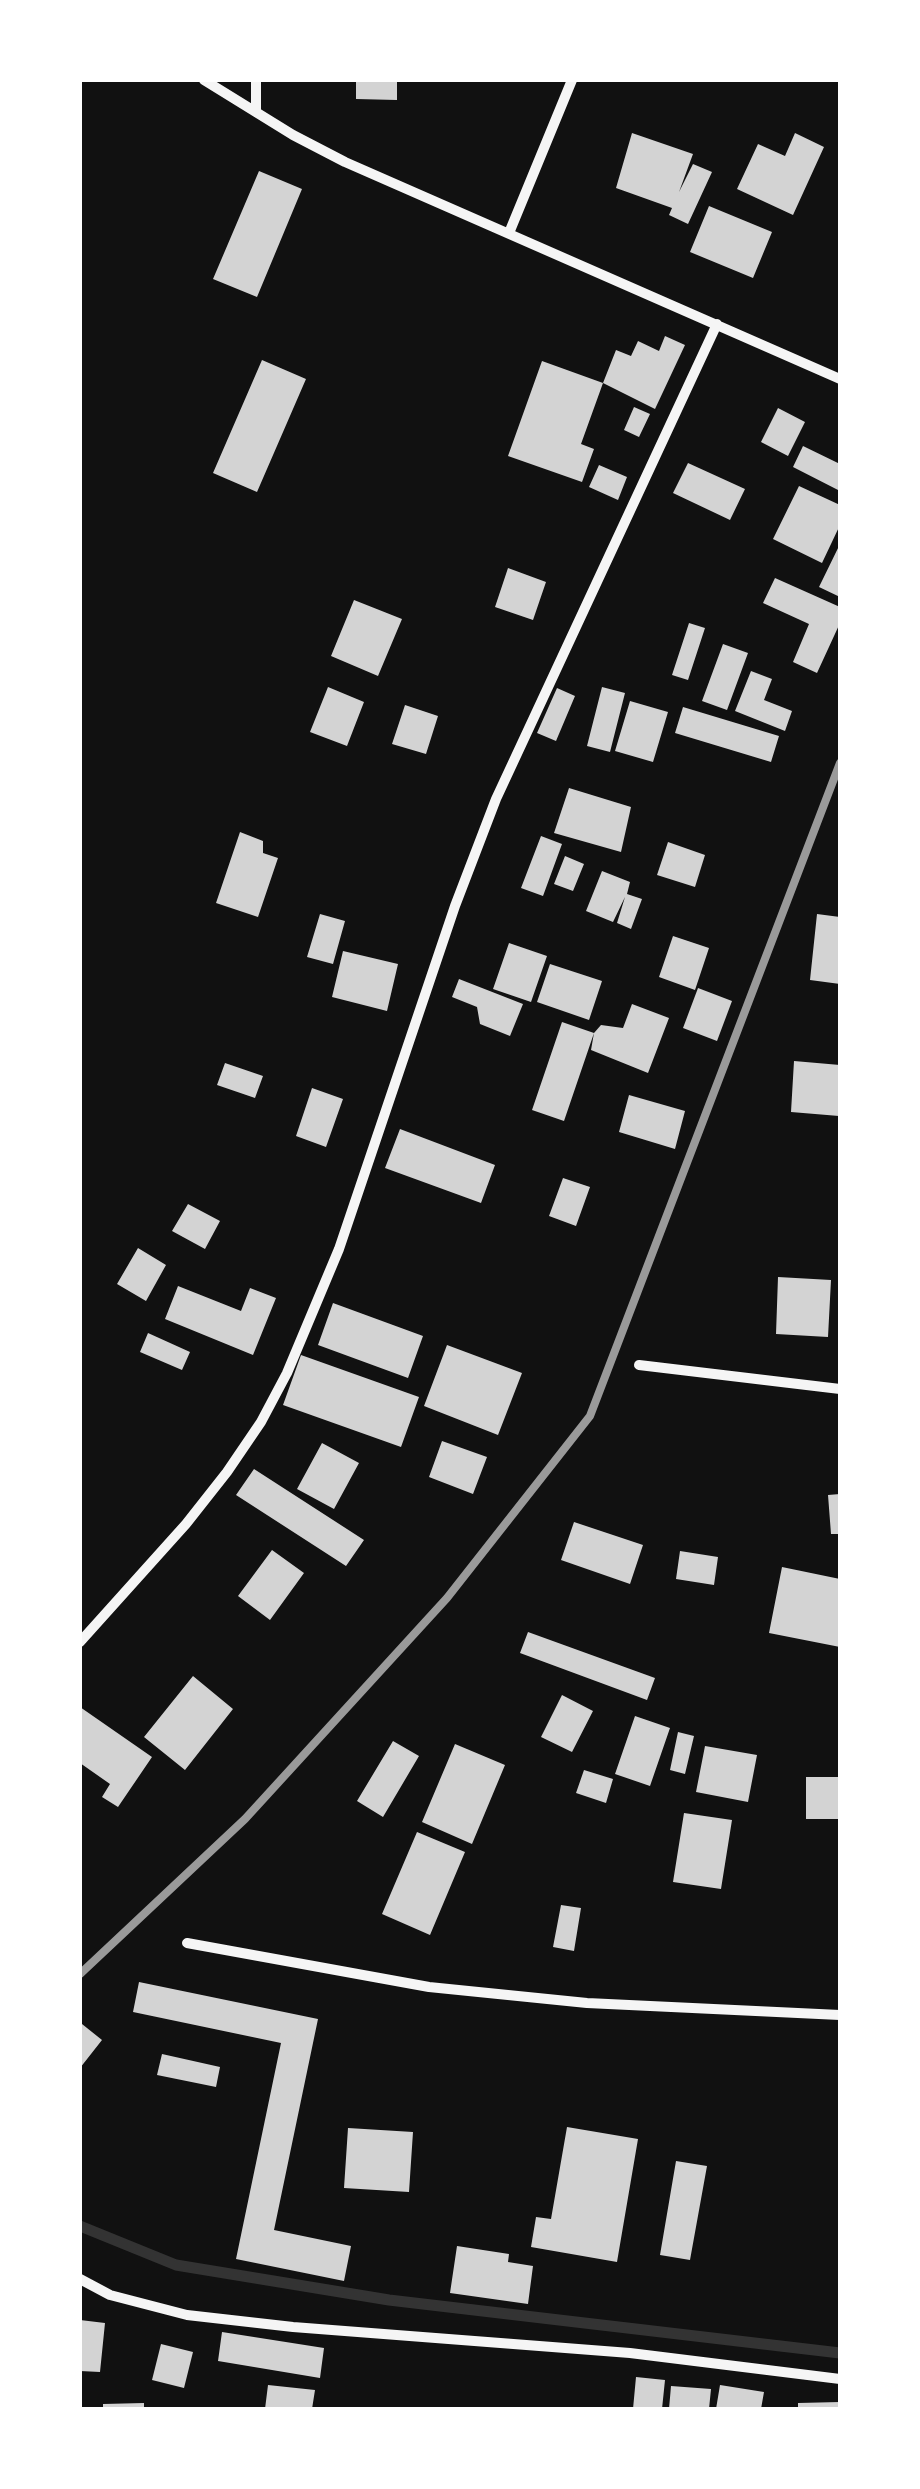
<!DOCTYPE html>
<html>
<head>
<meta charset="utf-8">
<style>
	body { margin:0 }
	#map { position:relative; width:920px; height:2489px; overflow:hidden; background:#111; font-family:"PT Sans Narrow",sans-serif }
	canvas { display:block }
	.frame { position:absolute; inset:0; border:82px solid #fff; pointer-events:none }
</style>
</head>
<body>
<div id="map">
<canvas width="920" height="2489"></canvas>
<div class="frame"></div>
</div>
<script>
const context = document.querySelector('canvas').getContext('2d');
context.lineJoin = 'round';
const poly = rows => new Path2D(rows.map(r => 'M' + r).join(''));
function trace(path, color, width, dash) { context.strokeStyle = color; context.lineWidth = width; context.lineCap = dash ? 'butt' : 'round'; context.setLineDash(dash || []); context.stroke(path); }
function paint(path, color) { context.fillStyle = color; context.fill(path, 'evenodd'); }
trace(poly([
	[80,2226,176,2265,389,2300,840,2353]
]), '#333', 11);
paint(poly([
	[356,80,397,80,397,100,356,99],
	[632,133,693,154,679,192,693,164,712,172,688,224,669,215,672,208,616,188],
	[795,133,824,147,793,215,737,189,758,144,785,156],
	[259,171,302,189,257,297,213,279],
	[709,206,772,232,753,278,690,252],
	[665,336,685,345,655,409,603,383,616,350,631,356,638,341,659,351],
	[262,360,306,379,257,492,213,473],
	[542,361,603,383,581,444,594,449,582,482,508,456],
	[634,407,650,414,639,437,624,430],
	[778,408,805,422,788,456,761,442],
	[803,446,840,464,840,491,793,467],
	[688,463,745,489,730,520,673,493],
	[599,465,627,477,618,500,589,487],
	[799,486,840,505,840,525,822,563,773,539],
	[840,544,840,597,819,587],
	[508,568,546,582,533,620,495,607],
	[775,578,840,607,840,623,817,673,793,662,809,624,763,603],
	[354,600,402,619,378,676,331,656],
	[689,623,705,628,688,680,672,675],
	[723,644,748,653,727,710,702,701],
	[751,671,772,679,764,700,792,711,785,731,735,711],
	[328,687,364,702,347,746,310,732],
	[602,687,625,693,610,752,587,746],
	[557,688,575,696,556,741,537,733],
	[630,701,668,712,653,762,615,751],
	[405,705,438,716,426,754,392,744],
	[683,707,779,736,771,762,675,733],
	[569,788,631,807,621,852,554,833],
	[240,832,263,841,263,853,278,858,258,917,216,903],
	[541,836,562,844,543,896,521,888],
	[668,842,705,855,695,887,657,875],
	[565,856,584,864,573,891,554,884],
	[602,871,630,882,627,894,642,899,631,929,617,923,625,897,613,922,586,911],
	[320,914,345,921,333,964,307,957],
	[817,914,840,917,840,984,810,980],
	[673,936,709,948,695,990,659,977],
	[509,943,547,956,531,1002,493,989],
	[343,951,398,964,387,1011,332,997],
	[550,964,602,981,589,1020,537,1002],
	[459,979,523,1004,510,1036,480,1024,477,1007,452,997],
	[698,988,732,1001,717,1041,683,1028],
	[632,1004,669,1018,648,1073,591,1050,594,1033,601,1025,623,1028],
	[562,1022,594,1033,564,1121,532,1110],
	[794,1061,840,1065,839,1116,791,1112],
	[225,1063,263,1076,255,1098,217,1085],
	[312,1088,343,1099,326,1147,296,1136],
	[629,1095,685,1111,675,1149,619,1132],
	[400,1129,495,1165,481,1203,385,1168],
	[563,1178,590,1187,576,1226,549,1216],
	[188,1204,220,1221,205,1249,172,1231],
	[138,1248,166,1265,146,1301,117,1284],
	[778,1277,831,1280,828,1337,776,1334],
	[178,1286,241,1311,250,1288,276,1298,253,1355,165,1319],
	[333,1303,423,1336,408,1378,318,1345],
	[148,1333,190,1352,182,1370,140,1352],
	[447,1345,522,1373,498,1435,424,1406],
	[301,1355,419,1397,401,1447,283,1405],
	[442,1441,487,1457,473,1494,429,1477],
	[322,1443,359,1463,334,1509,297,1489],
	[254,1469,364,1540,346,1566,236,1495],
	[840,1494,840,1534,831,1534,828,1495],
	[574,1522,643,1545,630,1584,561,1560],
	[272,1550,304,1573,270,1620,238,1596],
	[680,1551,718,1557,714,1585,676,1579],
	[782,1567,840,1579,840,1647,769,1633],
	[528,1632,655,1678,647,1700,520,1653],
	[193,1676,233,1709,185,1770,144,1737],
	[562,1695,593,1711,572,1752,541,1737],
	[80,1707,152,1757,118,1807,102,1797,110,1784,80,1763],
	[635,1716,670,1728,650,1786,615,1774],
	[678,1732,694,1736,685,1774,670,1770],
	[393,1741,419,1756,383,1817,357,1801],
	[455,1744,505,1765,472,1844,422,1822],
	[705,1746,757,1755,748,1802,696,1792],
	[584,1770,613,1779,606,1803,576,1793],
	[806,1777,840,1777,840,1819,806,1819],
	[684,1813,732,1820,721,1889,673,1882],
	[417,1832,465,1852,430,1935,382,1914],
	[561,1905,581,1908,574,1951,553,1947],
	[139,1982,318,2019,274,2230,351,2246,344,2281,236,2259,281,2043,133,2012],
	[82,2024,102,2040,80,2068,80,2027],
	[162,2054,220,2067,216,2087,157,2075],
	[567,2127,638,2139,617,2262,531,2247,536,2217,551,2219],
	[348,2128,413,2132,409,2192,344,2188],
	[676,2161,707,2166,690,2260,660,2255],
	[457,2246,509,2254,508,2262,533,2266,528,2304,450,2293],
	[80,2320,105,2323,100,2372,80,2371],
	[222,2332,324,2348,320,2378,218,2361],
	[161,2344,193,2352,184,2388,152,2380],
	[636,2377,665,2380,662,2409,633,2409],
	[268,2385,315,2390,312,2409,265,2409],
	[720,2385,764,2392,761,2409,716,2409],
	[671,2386,711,2389,709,2409,669,2409],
	[840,2402,840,2409,798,2409,798,2403],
	[144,2403,144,2409,103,2409,103,2404]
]), '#d3d3d3');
trace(poly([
	[204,80,293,135,345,162,840,379],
	[256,112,256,80],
	[509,233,572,80],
	[639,1365,840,1389],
	[80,1642,186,1524,227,1472,261,1422,287,1373,339,1249,455,906,496,799,717,324],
	[187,1943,429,1987,587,2003,840,2015],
	[80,2279,110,2295,187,2315,293,2327,630,2353,840,2379]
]), '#f5f5f5', 10);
trace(poly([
	[80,1974,245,1819,447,1598,590,1416,840,763]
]), '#9a9a9a', 8);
</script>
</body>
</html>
